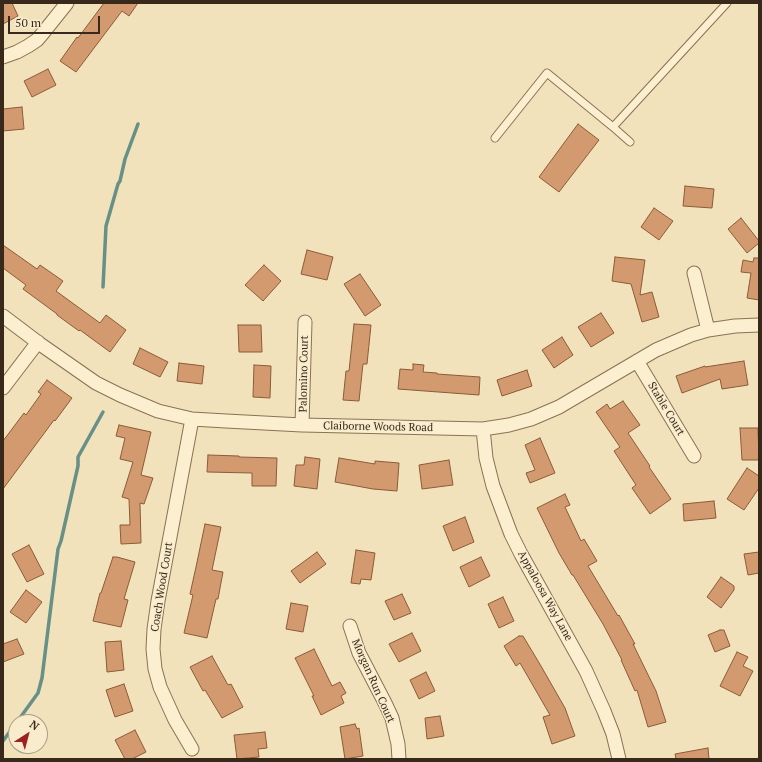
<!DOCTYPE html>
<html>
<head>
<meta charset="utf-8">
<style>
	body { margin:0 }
	#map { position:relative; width:762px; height:762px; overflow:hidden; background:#f1e2bc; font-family:"PT Serif",serif }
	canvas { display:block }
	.frame { position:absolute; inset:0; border:4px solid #38291a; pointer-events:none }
	.north { position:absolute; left:8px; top:714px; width:40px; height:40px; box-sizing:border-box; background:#f8eccc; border:1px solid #ab9e85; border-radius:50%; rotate:36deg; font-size:11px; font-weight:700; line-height:16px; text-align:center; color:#38291a }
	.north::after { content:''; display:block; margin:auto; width:14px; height:18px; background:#9d2120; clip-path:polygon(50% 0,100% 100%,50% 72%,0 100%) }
	.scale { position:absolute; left:8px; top:16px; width:92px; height:18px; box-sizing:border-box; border:2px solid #38291a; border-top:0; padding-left:5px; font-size:12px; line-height:14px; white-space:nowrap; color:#38291a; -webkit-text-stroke:3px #f8eccc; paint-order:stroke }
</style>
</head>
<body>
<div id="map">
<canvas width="762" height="762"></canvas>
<div class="frame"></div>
<div class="north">N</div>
<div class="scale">50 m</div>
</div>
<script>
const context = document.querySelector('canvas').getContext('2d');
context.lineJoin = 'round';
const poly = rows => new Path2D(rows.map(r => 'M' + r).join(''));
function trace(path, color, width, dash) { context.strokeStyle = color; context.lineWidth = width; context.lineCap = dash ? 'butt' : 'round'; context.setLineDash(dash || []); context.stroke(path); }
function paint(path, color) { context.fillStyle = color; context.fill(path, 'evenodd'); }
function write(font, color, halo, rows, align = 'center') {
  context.font = font + ' "PT Serif",serif'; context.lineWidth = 3; context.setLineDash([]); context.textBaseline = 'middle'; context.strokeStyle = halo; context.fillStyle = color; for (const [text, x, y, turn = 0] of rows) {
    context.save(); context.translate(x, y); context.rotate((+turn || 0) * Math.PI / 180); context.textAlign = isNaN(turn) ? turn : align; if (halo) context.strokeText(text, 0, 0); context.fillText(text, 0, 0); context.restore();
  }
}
trace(poly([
	[103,287,106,226,118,184,120,181,125,159,138,124],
	[17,722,38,693,42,678,58,549,61,541,78,466,78,457,103,412],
	[3,741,16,723]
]), '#679086', 3.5);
const building = poly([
	[3,3,12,3,18,16,3,24,3,3],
	[104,3,138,3,129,16,122,11,76,72,60,61,77,37,78,38,104,3],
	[48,69,56,85,32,97,24,81,48,69],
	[22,107,24,129,3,131,3,109,22,107],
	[578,124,599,140,559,192,539,177,578,124],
	[685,186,714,189,712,208,683,206,685,186],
	[654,208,673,221,659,240,641,227,654,208],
	[741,218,759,241,759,243,747,253,728,229,741,218],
	[3,245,37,269,40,265,63,281,56,291,100,323,106,315,126,330,110,352,80,330,79,331,57,315,57,314,23,289,26,285,3,268,3,245],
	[307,250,333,257,327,280,301,274,307,250],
	[615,257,645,260,640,295,652,292,659,317,642,322,631,284,612,281,615,257],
	[754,258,759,258,759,300,747,298,751,273,741,272,743,260,753,262,754,258],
	[264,265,281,281,263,301,245,285,264,265],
	[360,274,381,305,365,316,344,284,360,274],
	[601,313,614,333,591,347,578,327,601,313],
	[354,324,371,325,367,364,363,364,359,401,343,400,346,371,349,371,354,324],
	[238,325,261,325,262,352,239,352,238,325],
	[562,337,573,355,554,368,542,350,562,337],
	[140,348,168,362,160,377,133,364,140,348],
	[744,361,748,385,722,389,720,379,682,393,676,376,705,366,705,367,744,361],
	[179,363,204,366,202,384,177,381,179,363],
	[413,364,424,365,423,372,437,373,437,374,480,377,479,395,398,389,400,369,413,370,413,364],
	[254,365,271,366,270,398,253,397,254,365],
	[527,370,532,386,502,396,497,380,527,370],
	[47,380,72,398,55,421,54,420,3,489,3,441,24,413,26,415,41,394,38,392,47,380],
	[623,401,640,425,628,433,650,466,649,467,671,499,650,514,632,488,636,485,614,451,620,447,596,412,607,404,610,409,623,401],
	[119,425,151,432,141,475,153,478,144,504,140,503,141,543,121,544,120,525,130,525,129,499,122,497,133,462,120,459,125,438,116,436,119,425],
	[740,428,758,428,759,460,742,460,740,428],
	[540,438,555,473,530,483,526,473,535,470,525,445,540,438],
	[208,455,239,456,239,457,277,458,276,486,252,486,252,473,207,472,208,455],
	[305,457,320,459,317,489,294,486,296,465,304,465,305,457],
	[339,458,375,464,375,461,399,463,397,491,373,489,335,482,339,458],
	[449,460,453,485,422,489,419,465,449,460],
	[747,468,759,476,759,488,744,510,727,499,747,468],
	[565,494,570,505,565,507,581,541,584,539,597,561,588,566,618,616,619,615,635,644,633,644,656,691,666,722,648,727,637,690,635,691,621,660,622,660,603,624,573,575,572,575,559,553,537,508,565,494],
	[714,501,716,518,684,521,683,504,714,501],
	[465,517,474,542,453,551,443,526,465,517],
	[205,524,221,527,212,570,223,572,218,599,216,599,207,638,184,633,193,595,190,594,196,567,205,524],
	[29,545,44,574,27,582,12,554,29,545],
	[356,550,375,553,371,580,361,579,360,584,351,583,356,550],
	[317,552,326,564,300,583,291,571,317,552],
	[759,552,759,573,748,575,744,554,759,552],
	[113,557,117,557,135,562,124,599,128,600,121,627,93,621,100,593,101,593,113,557],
	[481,557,490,576,469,587,460,567,481,557],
	[721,577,734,586,734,590,721,608,707,597,721,577],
	[26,590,42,602,26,623,10,612,26,590],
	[402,594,411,613,394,620,385,601,402,594],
	[503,597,514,621,499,628,488,604,503,597],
	[291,603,308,606,303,632,286,629,291,603],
	[720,630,724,630,730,646,715,652,708,635,720,630],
	[412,633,421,651,399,662,389,644,412,633],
	[519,636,523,636,541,666,565,708,575,736,552,744,543,717,550,715,520,663,516,666,504,646,519,636],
	[17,639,24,654,3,662,3,644,17,639],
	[121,641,124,670,107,672,105,642,121,641],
	[314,649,332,686,340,682,346,693,341,696,344,703,321,715,312,696,314,696,295,658,314,649],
	[737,652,748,657,743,666,753,671,740,696,720,686,737,652],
	[212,656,228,685,231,684,243,707,222,718,205,690,203,691,190,667,212,656],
	[426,672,435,691,419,699,410,680,426,672],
	[124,684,133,711,115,717,106,690,124,684],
	[440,716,444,736,427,739,425,718,440,716],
	[355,724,357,729,359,728,363,756,345,759,340,727,355,724],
	[135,730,146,752,132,759,125,759,115,740,135,730],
	[265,732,267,748,258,749,259,757,237,759,234,735,265,732],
	[708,748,709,759,676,759,675,754,708,748]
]);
paint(building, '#d29a6e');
trace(building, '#8b5b38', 1);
const lane = poly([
	[613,127,630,142],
	[495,138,547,73,613,127,727,3]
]);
const street = poly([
	[3,57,17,52,28,46,37,40,43,33,67,3],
	[694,273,708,330],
	[3,316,40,344,96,383,120,395,158,411,192,419,226,421,302,425,483,429,509,425,531,419,559,407,656,350,691,335,708,330,735,326,759,325],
	[637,361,694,456],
	[3,388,38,342],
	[302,425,305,322],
	[483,429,486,458,493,486,511,534,521,554,586,671,604,711,613,734,619,759],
	[350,626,359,653,385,703,392,718,398,744,399,759],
	[192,749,175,720,160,687,155,669,153,649,154,629,158,601,192,419]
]);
trace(lane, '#8a7254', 9);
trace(street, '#8a7254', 15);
trace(lane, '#fbefcf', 7);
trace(street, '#fbefcf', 13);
write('11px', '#38291a', '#f8eccc', [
	["Palomino Court",304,374,-89],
	["Stable Court",666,409,59],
	["Claiborne Woods Road",378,427,1],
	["Coach Wood Court",162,587,-81],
	["Appaloosa Way Lane",545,596,61],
	["Morgan Run Court",373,681,66]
]);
</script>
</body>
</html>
